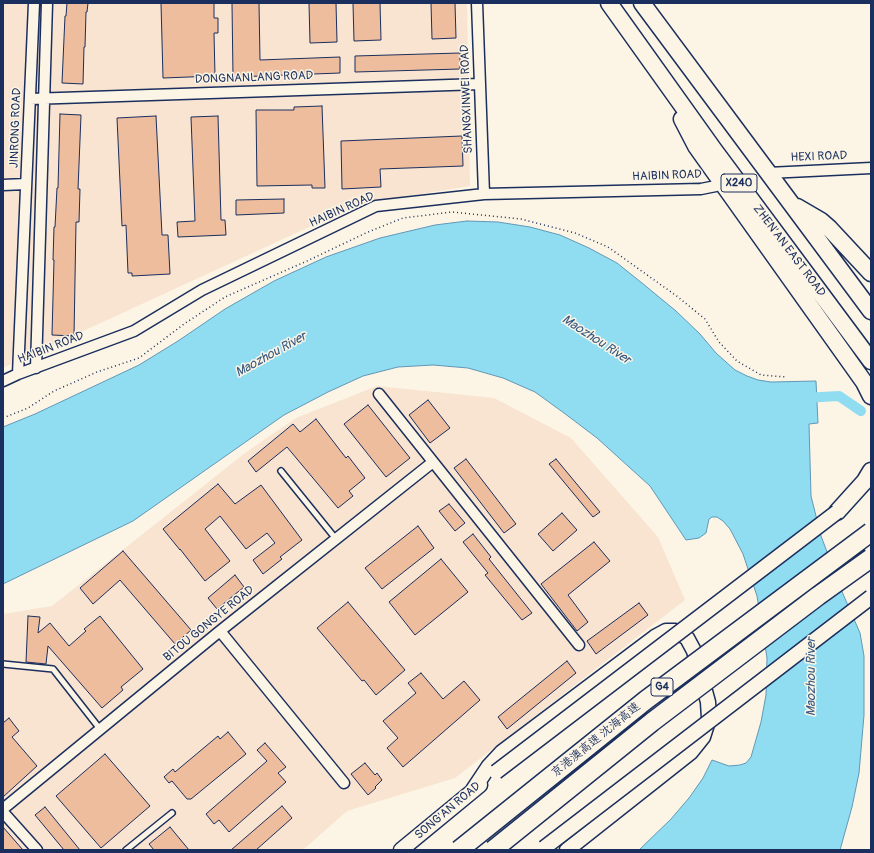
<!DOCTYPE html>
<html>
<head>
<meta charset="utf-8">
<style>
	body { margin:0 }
	#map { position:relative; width:874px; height:853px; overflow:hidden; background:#fcf5e5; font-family:Pangolin,sans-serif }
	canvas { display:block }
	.frame { position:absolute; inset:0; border:4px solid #1b2f5e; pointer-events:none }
</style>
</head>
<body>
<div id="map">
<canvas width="874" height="853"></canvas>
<div class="frame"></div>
</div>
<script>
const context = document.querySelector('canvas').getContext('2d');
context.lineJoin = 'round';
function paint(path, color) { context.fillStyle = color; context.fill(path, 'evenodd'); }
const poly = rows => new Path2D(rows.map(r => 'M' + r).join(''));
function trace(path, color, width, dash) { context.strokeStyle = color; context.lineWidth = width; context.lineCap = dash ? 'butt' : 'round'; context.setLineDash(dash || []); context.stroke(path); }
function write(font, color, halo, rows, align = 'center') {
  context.font = font + ' Pangolin,"LXGW WenKai TC",sans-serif'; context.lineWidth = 3; context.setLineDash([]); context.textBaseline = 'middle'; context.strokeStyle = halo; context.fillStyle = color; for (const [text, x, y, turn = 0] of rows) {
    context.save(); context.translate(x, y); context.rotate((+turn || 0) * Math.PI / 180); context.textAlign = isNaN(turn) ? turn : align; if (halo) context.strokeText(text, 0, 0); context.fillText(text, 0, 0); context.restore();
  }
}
paint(poly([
	[3,3,467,3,470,186,359,204,3,368],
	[377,386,494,398,571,438,658,537,685,600,455,778,347,811,303,850,3,850,3,614,52,606,245,453,296,418]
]), '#f8e4d0');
const water = poly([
	[467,221,498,222,530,227,560,235,589,248,617,263,642,283,676,311,700,334,716,353,735,370,747,376,758,380,771,382,816,381,818,423,809,424,811,496,821,536,843,594,860,633,864,656,864,715,859,773,852,807,840,850,639,850,671,819,689,798,703,778,712,760,729,766,740,765,746,763,751,757,761,722,766,695,767,658,757,596,743,554,730,529,723,521,717,517,712,517,709,519,706,533,699,538,686,540,650,486,597,438,564,413,535,392,503,378,468,368,433,365,398,367,363,376,328,392,284,415,133,521,3,584,3,427,35,414,139,365,178,341,225,309,274,281,326,257,380,238,435,225,467,221]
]);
paint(water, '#90dcf1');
trace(water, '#6197b6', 1);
trace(poly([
	[803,398,839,396,861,411]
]), '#90dcf1', 10);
const building = poly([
	[67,3,88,3,87,12,86,12,85,47,84,47,83,84,62,83,65,16,66,16,67,3],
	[161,3,214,3,214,18,218,18,218,33,214,33,215,76,163,78,161,3],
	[232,3,259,3,260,60,340,57,340,73,233,77,232,3],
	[309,3,336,3,337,42,310,43,309,3],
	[353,3,380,3,381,40,354,41,353,3],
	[431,3,455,3,456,38,432,39,431,3],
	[460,53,460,69,355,72,355,56,460,53],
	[322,106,325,188,312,188,312,185,257,186,256,110,294,110,294,107,322,106],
	[60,114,81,115,78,189,80,189,79,222,76,222,74,336,52,335,54,260,53,260,54,227,55,227,57,188,58,188,60,114],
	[156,116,162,235,168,235,170,274,132,276,132,273,128,273,126,225,122,226,117,118,156,116],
	[218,116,221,220,225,220,226,235,178,237,177,222,195,221,191,117,218,116],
	[462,136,463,166,380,169,381,187,342,189,341,141,462,136],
	[284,199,284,213,236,215,236,200,284,199],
	[428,400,450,428,430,443,409,415,428,400],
	[368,405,410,458,386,477,344,424,368,405],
	[316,419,346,458,348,456,365,478,349,491,353,496,338,508,287,447,256,472,248,461,293,424,300,432,316,419],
	[466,459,516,524,504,533,454,468,466,459],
	[556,459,600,512,593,517,549,464,556,459],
	[218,484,235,504,261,485,302,540,280,557,282,559,263,574,253,560,275,543,267,533,246,549,220,516,205,529,230,561,205,581,180,549,180,550,163,529,218,484],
	[449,504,465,523,455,531,439,511,449,504],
	[562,513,577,530,553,551,538,534,562,513],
	[418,526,434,548,382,589,365,568,418,526],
	[473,534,491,557,489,559,532,613,522,620,485,575,488,573,463,542,473,534],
	[594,542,610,561,568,595,588,622,577,631,541,584,594,542],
	[123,551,191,630,175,644,120,580,93,604,80,588,123,551],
	[441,559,468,592,415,635,389,602,441,559],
	[235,575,244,587,217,609,208,598,235,575],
	[348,602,405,670,376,695,364,680,362,681,317,628,348,602],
	[639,603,648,615,596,654,587,641,639,603],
	[28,616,40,617,38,633,50,623,69,646,86,631,84,629,100,616,143,669,121,687,123,690,102,708,48,646,46,664,26,662,28,616],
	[567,661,576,673,507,729,498,717,567,661],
	[421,673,443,699,464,681,480,700,403,767,387,748,398,738,383,721,416,693,408,683,421,673],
	[9,718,19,731,12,737,37,766,3,797,3,723,9,718],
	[228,732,246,754,191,799,187,799,172,781,169,783,164,777,173,769,175,772,218,736,220,739,228,732],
	[265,743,286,767,278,773,286,782,229,832,219,820,214,824,206,814,267,761,257,750,265,743],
	[105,754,150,806,101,848,56,796,105,754],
	[365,763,375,775,377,773,382,780,375,787,376,788,368,795,351,774,365,763],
	[282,806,292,818,256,850,231,850,282,806],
	[45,807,80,850,64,850,35,815,45,807],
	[3,827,23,850,5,850,3,848,3,827],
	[170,827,189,850,154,850,149,844,170,827]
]);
paint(building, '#edbd9e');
trace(building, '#1b2f5e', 1);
const lane = poly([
	[281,471,336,539],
	[3,664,53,669,100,729],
	[126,850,172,813]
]);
const street = poly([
	[477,3,484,194],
	[30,99,480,84],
	[768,173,871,168],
	[3,185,26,184],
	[36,368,47,3],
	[18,374,34,3],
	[3,381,18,374,134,331,202,290,376,206,484,194,701,189,716,186,723,183],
	[379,394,579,645],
	[220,631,344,783],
	[3,809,220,631,433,462],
	[3,812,37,850]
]);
const secondary = poly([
	[473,790,489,766,502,752,655,637,666,631,675,631,687,638,694,651,708,702,709,718,703,737,691,752,567,850],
	[401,850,480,785]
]);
const primary = poly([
	[609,3,714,150,871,361],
	[642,3,871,311],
	[682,119,696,146,864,382,871,396],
	[797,207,821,221,829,228,871,273],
	[837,512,865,481,871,471]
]);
trace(lane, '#1b2f5e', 8);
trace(street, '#1b2f5e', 13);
trace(secondary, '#1b2f5e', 17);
trace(primary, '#1b2f5e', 19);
trace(poly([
	[3,418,28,408,54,391,97,372,139,358,184,324,225,297,307,261,368,232,403,218,452,212,521,219,575,233,608,247,678,297,705,319,719,342,737,361,761,375,786,377]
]), '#1b2f5e', 1.5, [1, 3]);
trace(lane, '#fcf5e5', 5);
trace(street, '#fcf5e5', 10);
trace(secondary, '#fcf5e5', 14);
trace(primary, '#fcf5e5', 16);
const secondaryBridge = poly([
	[496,772,837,512],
	[544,848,871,597]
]);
const highwayBridge = poly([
	[459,850,646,700,871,532],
	[493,850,652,722,818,596,871,558]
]);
trace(secondaryBridge, '#1b2f5e', 17, []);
trace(highwayBridge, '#1b2f5e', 21, []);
trace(secondaryBridge, '#fcf5e5', 14);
trace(highwayBridge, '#fcf5e5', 18);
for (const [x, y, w] of [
	[739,183,36],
	[662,687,22]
]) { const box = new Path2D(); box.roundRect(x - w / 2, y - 9, w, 18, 3); context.fillStyle = '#fcf5e5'; context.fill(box); trace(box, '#1b2f5e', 1); }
write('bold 11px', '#1b2f5e', null, [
	["X240",739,183],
	["G4",662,687]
]);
write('12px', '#1b2f5e', '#fcf5e5', [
	["DONGNANLANG ROAD",254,78,-2],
	["SHANGXINWEI ROAD",467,99,-92],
	["JINRONG ROAD",16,128,-88],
	["HEXI ROAD",819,157,-2],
	["HAIBIN ROAD",667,176,-2],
	["HAIBIN ROAD",342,210,-24],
	["ZHEN'AN EAST ROAD",789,251,53],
	["HAIBIN ROAD",51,348,-21],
	["BITOU GONGYE ROAD",209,624,-39],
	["京港澳高速 沈海高速",596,740,-39],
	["SONG'AN ROAD",448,811,-40]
]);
write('italic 13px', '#385a83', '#fcf5e5', [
	["Maozhou River",596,340,33],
	["Maozhou River",271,355,-29],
	["Maozhou River",812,677,-90]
]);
</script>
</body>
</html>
